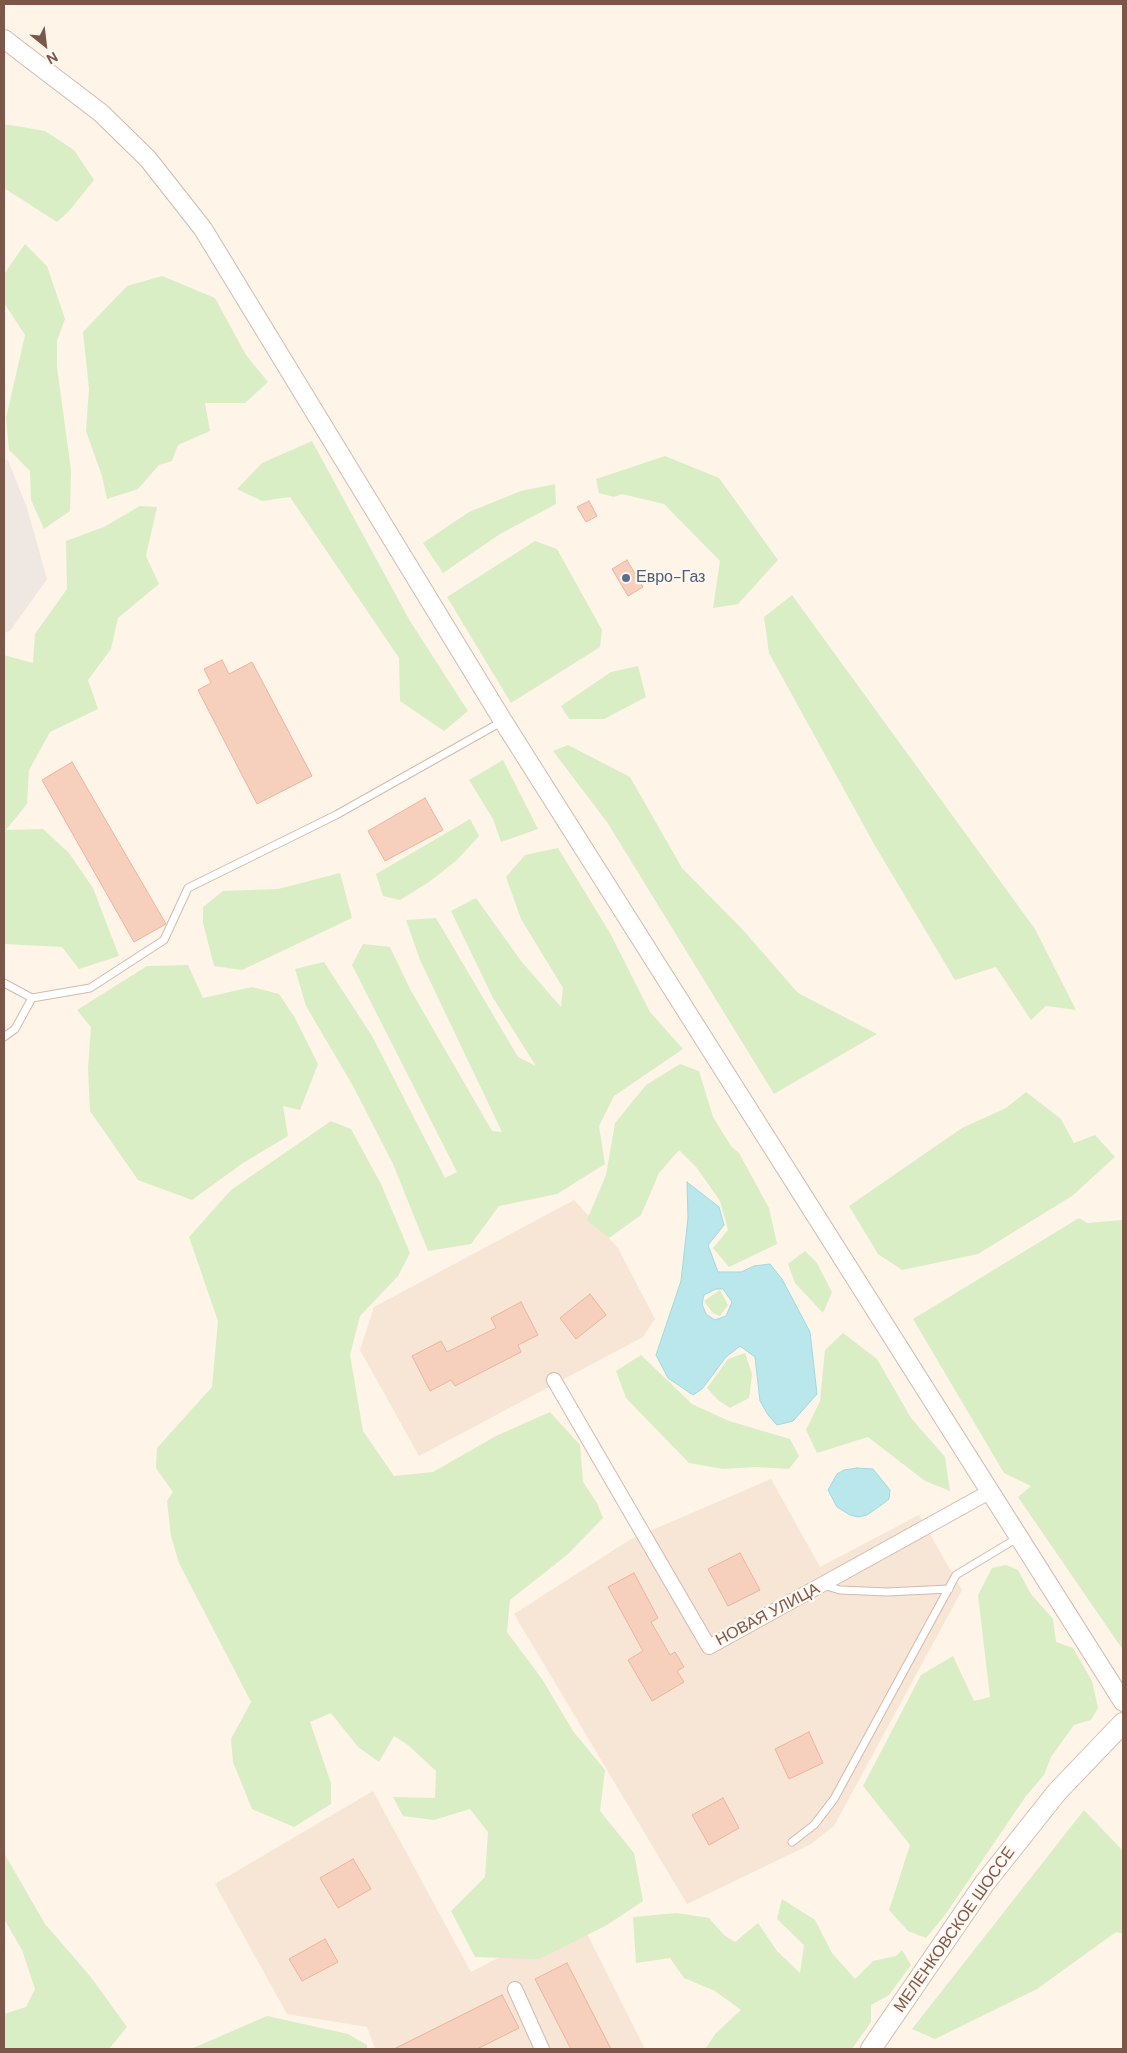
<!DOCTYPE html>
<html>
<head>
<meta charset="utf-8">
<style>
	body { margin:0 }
	#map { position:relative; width:1127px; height:2053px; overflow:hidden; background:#fef4e8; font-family:"DM Sans",sans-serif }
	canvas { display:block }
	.frame { position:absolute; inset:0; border:5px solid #7c5749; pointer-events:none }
	.north { position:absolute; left:20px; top:20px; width:50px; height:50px; -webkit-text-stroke:4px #fff8f1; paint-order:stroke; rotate:151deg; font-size:14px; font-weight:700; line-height:20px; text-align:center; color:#7c5749 }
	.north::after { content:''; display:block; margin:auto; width:18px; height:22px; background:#7c5749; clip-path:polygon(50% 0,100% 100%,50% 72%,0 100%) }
</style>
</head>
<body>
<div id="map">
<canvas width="1127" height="2053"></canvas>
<div class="frame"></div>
<div class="north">N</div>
</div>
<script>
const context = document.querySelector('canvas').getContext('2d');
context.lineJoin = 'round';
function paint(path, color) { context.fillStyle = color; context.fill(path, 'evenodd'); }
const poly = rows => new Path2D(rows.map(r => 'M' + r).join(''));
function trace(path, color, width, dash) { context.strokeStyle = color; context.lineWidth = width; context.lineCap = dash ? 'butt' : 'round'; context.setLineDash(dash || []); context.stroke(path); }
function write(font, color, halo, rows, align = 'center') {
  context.font = font + ' "DM Sans",sans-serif'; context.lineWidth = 4.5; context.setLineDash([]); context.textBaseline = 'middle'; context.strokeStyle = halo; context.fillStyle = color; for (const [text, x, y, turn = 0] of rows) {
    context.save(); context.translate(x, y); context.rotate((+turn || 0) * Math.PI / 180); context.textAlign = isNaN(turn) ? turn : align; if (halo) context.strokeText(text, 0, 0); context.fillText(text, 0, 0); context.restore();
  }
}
paint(poly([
	[574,1200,618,1248,655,1319,643,1337,419,1456,360,1350,374,1307],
	[771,1479,820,1567,919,1515,962,1590,834,1826,811,1844,687,1904,514,1614,631,1539],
	[373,1791,471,1972,578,1916,645,2049,375,2049,367,2027,287,2014,215,1884]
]), '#f7e5d6');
paint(poly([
	[4,459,8,460,27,508,47,579,10,631,4,633]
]), '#efe7e2');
paint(poly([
	[4,124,45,131,74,150,94,180,69,211,57,222,4,188],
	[25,244,47,266,65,319,57,341,57,367,71,470,70,511,44,529,31,500,30,471,9,450,6,418,25,335,4,303,4,274],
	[162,276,215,298,246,355,268,382,245,403,205,403,210,431,178,445,172,461,159,465,138,489,107,499,102,476,86,431,89,389,83,332,127,286],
	[312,441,410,621,468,711,444,731,400,701,399,658,290,497,262,501,237,489,262,463],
	[665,456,719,478,778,560,738,604,713,608,720,561,664,504,622,494,614,497,599,493,596,479],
	[555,484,556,504,500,534,443,573,423,543,469,512,521,491],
	[140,506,157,507,146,556,159,584,118,618,111,649,88,680,98,709,50,732,29,770,27,804,6,830,43,829,69,853,93,888,119,956,79,969,62,947,4,944,4,655,33,663,35,634,67,589,66,541,104,527],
	[535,541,557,549,602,630,600,647,511,703,447,597],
	[792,595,1035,929,1076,1010,1046,1006,1031,1020,996,967,955,980,874,844,769,653,764,617],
	[638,666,646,697,604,719,569,719,561,706,611,672],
	[568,745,630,777,682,868,743,930,798,993,877,1034,774,1094,607,822,553,751],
	[503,760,538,829,501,842,493,819,469,780],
	[470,819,479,836,457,860,429,882,400,900,383,896,376,874],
	[558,848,610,933,650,1012,683,1049,614,1096,599,1126,605,1164,557,1194,499,1206,471,1244,428,1251,393,1164,353,1086,306,1006,295,969,324,962,372,1036,445,1178,457,1172,352,965,363,944,390,947,410,989,492,1131,502,1132,420,960,406,920,436,918,518,1057,536,1066,493,998,451,911,476,898,521,961,561,1007,563,988,521,919,506,877,525,855],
	[340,873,352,918,242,970,214,966,203,923,203,907,223,891,278,889],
	[188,965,203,998,252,987,279,994,295,1018,318,1064,300,1110,283,1106,288,1136,243,1163,192,1200,138,1180,90,1111,88,1068,91,1027,77,1010,147,966],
	[680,1064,699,1071,713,1117,731,1146,739,1153,769,1208,777,1244,729,1267,713,1248,728,1230,720,1201,697,1168,679,1150,659,1173,641,1215,609,1238,587,1220,606,1175,615,1123,646,1085],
	[1026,1092,1061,1119,1074,1143,1095,1135,1115,1157,1072,1196,978,1254,902,1270,878,1254,849,1206,962,1128,1006,1108],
	[331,1121,351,1129,381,1184,410,1253,398,1276,360,1316,350,1355,363,1431,394,1476,433,1472,496,1436,550,1412,580,1445,583,1482,597,1503,603,1518,567,1555,510,1600,507,1632,542,1679,573,1731,605,1770,600,1811,634,1853,643,1901,607,1925,539,1959,475,1957,451,1911,485,1877,488,1832,470,1809,434,1820,403,1816,393,1797,435,1798,436,1771,408,1745,394,1736,379,1762,358,1747,331,1713,310,1722,331,1783,331,1804,294,1827,252,1809,233,1762,231,1739,251,1702,179,1563,171,1536,167,1501,173,1492,156,1468,157,1448,212,1387,218,1321,189,1237,231,1190],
	[1079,1218,1087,1223,1123,1220,1123,1650,1018,1497,1031,1486,1004,1473,913,1319],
	[805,1251,817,1263,832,1292,823,1313,795,1283,788,1264],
	[720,1290,728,1305,720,1316,713,1313,704,1301],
	[843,1333,877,1359,911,1418,945,1457,950,1491,925,1481,868,1437,817,1453,806,1430,820,1401,825,1350],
	[745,1353,752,1374,749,1398,730,1408,718,1400,707,1388,728,1359],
	[641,1355,692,1404,729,1421,790,1439,799,1456,789,1469,756,1467,723,1469,689,1463,626,1398,616,1371],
	[1006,1565,1018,1570,1031,1594,1053,1619,1056,1642,1073,1648,1092,1681,1098,1708,1091,1720,1074,1725,1051,1757,1044,1775,1026,1796,945,1915,926,1938,908,1931,889,1910,910,1845,863,1786,921,1675,953,1656,974,1701,990,1697,978,1595,992,1568],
	[1084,1810,1123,1851,1123,1934,1116,1932,1037,1989,935,2039,912,2029],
	[4,1853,45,1924,90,1976,127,2027,109,2049,4,2049,4,2014,26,2007,35,1989,22,1950,4,1919],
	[782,1899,815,1920,832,1953,855,1979,873,1961,896,1956,902,1950,911,1965,889,1995,871,2005,871,2022,852,2049,705,2049,716,2033,741,2010,715,1991,684,1978,670,1958,636,1963,633,1917,677,1913,709,1918,724,1935,735,1942,758,1923,777,1951,800,1973,804,1945,777,1919],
	[267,2016,348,2034,367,2045,367,2049,191,2049]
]), '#d9eec5');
const water = poly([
	[687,1182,719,1207,724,1225,708,1245,718,1272,741,1272,754,1266,770,1264,782,1279,810,1332,817,1394,793,1421,777,1425,768,1415,760,1401,755,1357,740,1346,726,1357,702,1389,693,1395,668,1378,656,1355,681,1281,688,1218,687,1182],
	[716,1289,723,1289,732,1302,726,1316,715,1320,706,1314,702,1304,704,1295,716,1289],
	[857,1468,873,1469,890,1490,889,1499,884,1503,867,1515,858,1517,850,1515,837,1507,828,1490,837,1474,844,1470,857,1468]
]);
paint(water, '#bae7eb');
trace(water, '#9fd9de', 1);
const building = poly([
	[589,501,597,516,586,522,577,507,589,501],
	[627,560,643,587,628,596,612,569,627,560],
	[222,660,229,674,252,662,312,776,257,804,198,690,211,683,204,669,222,660],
	[72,762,166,924,134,942,42,780,72,762],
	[425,798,443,830,385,861,368,831,425,798],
	[590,1294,606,1315,576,1339,560,1318,590,1294],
	[521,1302,538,1335,518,1345,521,1352,455,1386,451,1380,430,1391,412,1356,441,1341,447,1352,496,1328,491,1318,521,1302],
	[740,1553,760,1590,728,1606,708,1569,740,1553],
	[634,1573,658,1618,651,1622,670,1655,675,1652,684,1667,677,1671,684,1682,652,1701,628,1660,643,1651,608,1587,634,1573],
	[809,1732,823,1763,789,1779,775,1749,809,1732],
	[723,1798,739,1828,709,1845,692,1815,723,1798],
	[353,1859,371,1889,338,1908,320,1878,353,1859],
	[325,1939,338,1962,302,1981,289,1959,325,1939],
	[567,1963,611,2049,571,2049,535,1979,567,1963],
	[502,1995,519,2028,477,2049,394,2049,502,1995]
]);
paint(building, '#f7d0bd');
trace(building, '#ebb49c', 1);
const service = poly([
	[4,983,32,998],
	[4,1037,15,1029,32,998,90,988,164,940,188,888,336,815,503,721],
	[823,1585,840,1590,887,1592,949,1589],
	[792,1842,814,1825,834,1799,956,1575,1019,1537]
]);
const minor = poly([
	[554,1380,709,1647,991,1491],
	[515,1989,542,2049]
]);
const tertiary = poly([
	[4,39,101,113,148,159,203,229,503,721,1123,1702]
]);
const secondary = poly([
	[871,2049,984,1884,1057,1792,1123,1723]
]);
trace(service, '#d3baac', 9);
trace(minor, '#d3baac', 16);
trace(tertiary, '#d3baac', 20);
trace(secondary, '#d8bcab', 22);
trace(service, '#fff', 7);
trace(minor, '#fff', 14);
trace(tertiary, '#fff', 18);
trace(secondary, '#fff', 20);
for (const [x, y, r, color] of [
	[626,578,5,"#5c6f8a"]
]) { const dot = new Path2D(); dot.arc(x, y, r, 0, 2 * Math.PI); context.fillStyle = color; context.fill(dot); trace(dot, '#fff8f1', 2); }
write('16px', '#4e5e75', '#fff8f1', [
	["Евро-Газ",636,578]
], 'left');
write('16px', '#7c5749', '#fff8f1', [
	["НОВАЯ УЛИЦА",768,1615,-28],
	["МЕЛЕНКОВСКОЕ ШОССЕ",955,1930,-55]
]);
</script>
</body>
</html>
